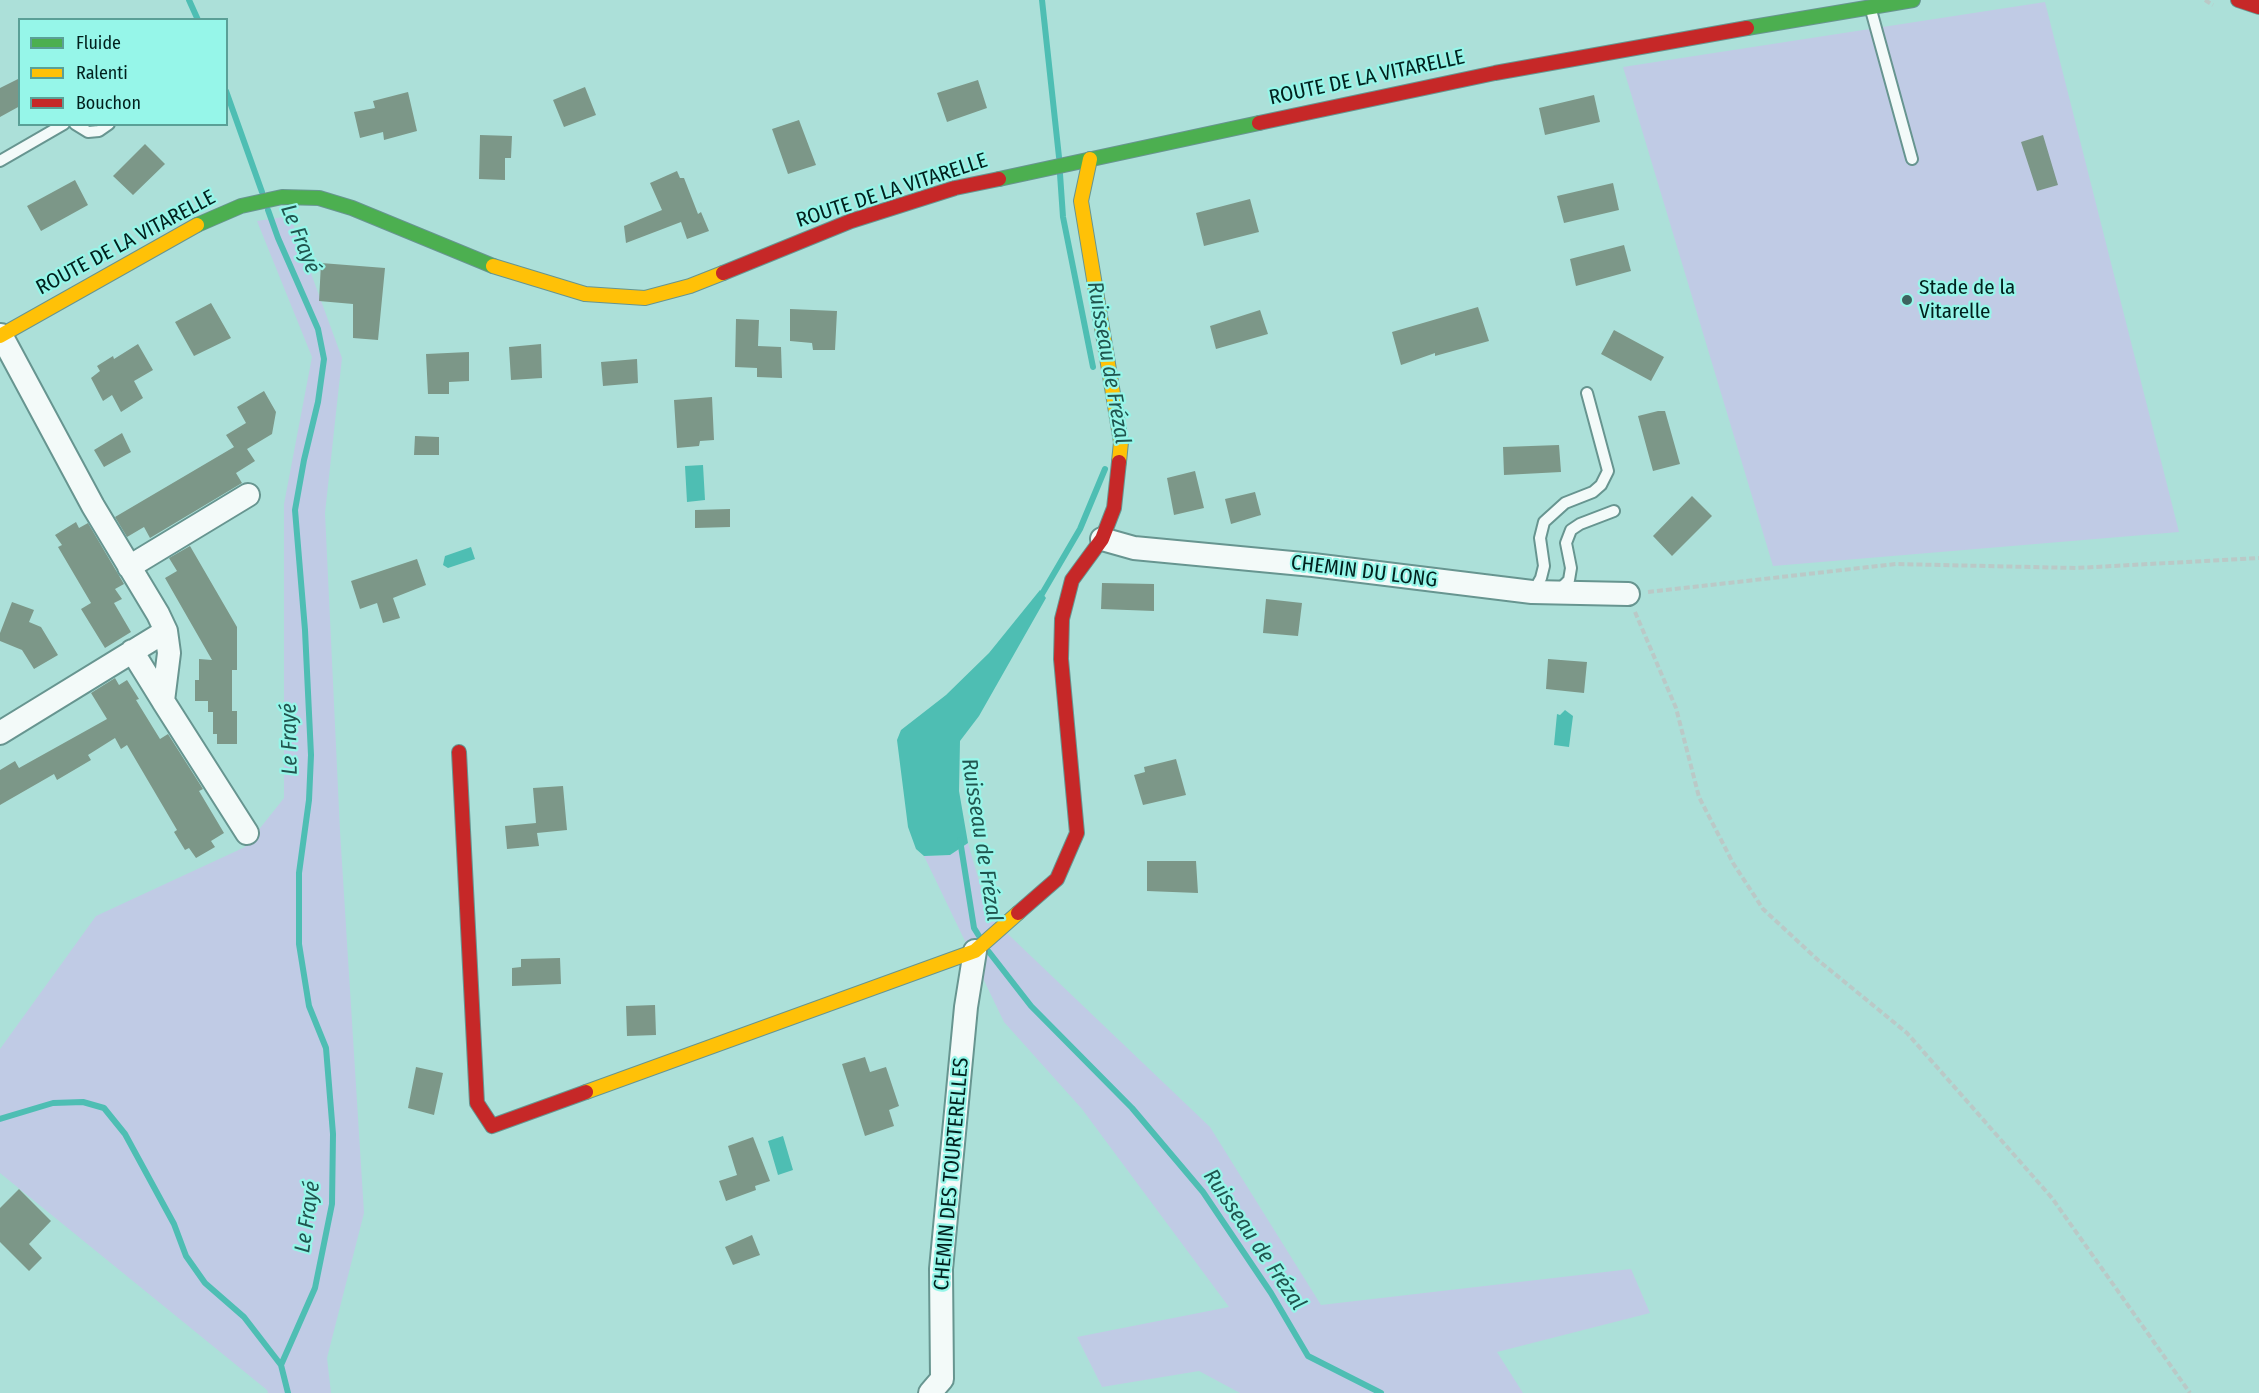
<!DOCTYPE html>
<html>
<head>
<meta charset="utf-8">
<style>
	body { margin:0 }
	#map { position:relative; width:2259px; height:1393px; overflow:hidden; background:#ace0d9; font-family:"Fira Sans Condensed",sans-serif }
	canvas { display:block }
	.legend { position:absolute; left:18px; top:18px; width:210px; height:108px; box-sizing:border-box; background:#96f6e9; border:2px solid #5aa097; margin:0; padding:8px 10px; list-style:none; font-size:18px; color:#01201d }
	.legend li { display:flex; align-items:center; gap:12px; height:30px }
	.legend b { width:30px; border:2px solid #5aa097 }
</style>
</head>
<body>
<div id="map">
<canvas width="2259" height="1393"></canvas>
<ul class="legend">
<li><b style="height:8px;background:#4caf50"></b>Fluide</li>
<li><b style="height:8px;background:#ffc107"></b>Ralenti</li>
<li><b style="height:8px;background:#c62828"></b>Bouchon</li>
</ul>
</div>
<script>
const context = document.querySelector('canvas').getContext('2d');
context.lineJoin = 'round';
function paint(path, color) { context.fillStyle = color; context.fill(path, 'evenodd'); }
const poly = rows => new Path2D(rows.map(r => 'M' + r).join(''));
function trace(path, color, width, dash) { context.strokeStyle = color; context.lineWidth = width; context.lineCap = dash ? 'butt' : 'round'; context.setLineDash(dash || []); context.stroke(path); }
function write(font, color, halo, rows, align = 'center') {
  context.font = font + ' "Fira Sans Condensed",sans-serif'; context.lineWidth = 4.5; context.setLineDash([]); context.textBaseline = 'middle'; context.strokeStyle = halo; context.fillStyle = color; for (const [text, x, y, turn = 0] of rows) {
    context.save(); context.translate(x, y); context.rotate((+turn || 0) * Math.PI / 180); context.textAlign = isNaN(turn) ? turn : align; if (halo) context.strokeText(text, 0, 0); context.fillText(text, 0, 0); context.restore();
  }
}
paint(poly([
	[2045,2,2179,532,1773,566,1623,67],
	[290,216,342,358,325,513,340,831,364,1213,327,1358,331,1393,268,1393,267,1390,0,1173,0,1049,96,916,245,847,284,798,284,504,312,357,257,221],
	[968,843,989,916,1210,1127,1321,1305,1631,1269,1650,1313,1497,1352,1523,1393,1240,1393,1199,1371,1102,1387,1077,1337,1229,1307,1082,1109,1004,1022,924,856,950,855]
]), '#c0cbe5');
paint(poly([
	[703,465,705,500,687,502,685,466],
	[471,547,475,559,448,568,443,565,445,556],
	[1040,590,1046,598,979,716,960,741,959,791,968,843,950,855,924,856,916,849,908,827,897,740,901,730,946,695,989,653],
	[1565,710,1573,716,1569,747,1554,745,1557,714,1560,715],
	[783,1136,793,1170,778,1175,768,1141]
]), '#4ebeb3');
trace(poly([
	[189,0,198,20],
	[1042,0,1059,157],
	[226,91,262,192],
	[1060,174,1063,217,1093,367],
	[268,210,278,238,318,329,324,359,318,402,304,460,295,510,305,630,311,755,309,800,299,873,299,944,309,1006,326,1048,333,1134,332,1204,315,1288,281,1365,288,1393],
	[1039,599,1080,529,1105,469],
	[960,840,974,928,979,936],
	[989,952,1031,1006,1132,1108,1203,1192,1271,1293,1308,1356,1381,1393],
	[0,1119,53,1103,83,1102,104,1108,125,1134,174,1224,186,1256,205,1283,244,1317,281,1365]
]), '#4ebeb3', 6);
paint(poly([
	[20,78,20,106,0,117,0,88],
	[978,80,987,108,947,122,937,93],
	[585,87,596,115,564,127,553,100],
	[408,92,417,131,384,140,383,132,360,138,354,112,375,108,373,101],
	[1594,95,1600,122,1545,135,1539,108],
	[799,120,816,165,788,174,772,129],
	[480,135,512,136,511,158,505,158,505,180,479,179],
	[2043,135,2058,185,2037,191,2021,142],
	[145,144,165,164,133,195,113,176],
	[677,171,680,178,684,178,698,214,701,212,709,231,687,239,681,222,626,243,624,226,662,210,650,183],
	[75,180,88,205,41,231,27,206],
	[1613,183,1619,210,1564,223,1557,196],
	[1250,199,1259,232,1204,246,1196,213],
	[1624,245,1631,271,1576,286,1570,259],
	[321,263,385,268,378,340,353,338,353,304,319,301],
	[211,303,231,338,194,356,175,322],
	[1478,307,1489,341,1435,356,1435,353,1401,365,1392,332],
	[790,309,837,311,835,350,813,350,812,343,790,341],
	[1260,310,1268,334,1216,349,1210,326],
	[736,319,759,320,758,346,781,347,782,378,757,377,757,368,735,367],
	[1614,330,1664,357,1651,381,1601,354],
	[138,344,153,370,134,381,143,398,121,412,112,395,103,401,91,378,100,371,97,366,113,356,114,359],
	[541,344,542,378,511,380,509,347],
	[469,352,469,381,449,382,449,394,428,394,426,354],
	[637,359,638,383,603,386,601,362],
	[264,391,276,412,272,434,247,449,255,461,236,473,242,483,150,538,144,527,127,537,115,517,234,447,226,435,246,423,237,407],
	[712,397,714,440,700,441,699,446,677,448,674,400],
	[1658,411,1665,411,1680,464,1653,471,1638,416],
	[122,433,131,452,104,467,94,450],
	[415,436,439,437,439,455,414,455],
	[1559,445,1561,472,1504,475,1503,447],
	[1195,471,1204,508,1174,515,1167,478],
	[1255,492,1261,515,1231,524,1225,499],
	[1692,496,1712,516,1672,556,1653,536],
	[730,509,730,527,695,528,695,510],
	[76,522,79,528,88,523,124,584,115,589,122,599,114,603,131,632,105,648,81,609,91,603,58,547,62,545,55,535],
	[190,546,237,627,237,670,232,670,232,711,237,711,237,744,217,744,217,734,213,734,213,712,208,712,208,701,195,701,195,680,199,680,199,659,212,660,165,578,177,571,169,558],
	[417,559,426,585,393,598,400,618,383,623,377,603,360,609,351,581],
	[1102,583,1154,584,1154,611,1101,609],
	[1266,599,1302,603,1298,636,1263,633],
	[12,602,34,610,29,622,41,627,58,655,34,669,22,650,0,641,0,633],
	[1548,659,1587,662,1584,693,1546,689],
	[115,678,119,685,127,680,139,699,136,700,160,739,168,734,203,789,199,791,224,833,211,841,215,847,196,858,189,848,185,850,174,832,177,830,127,745,121,749,115,738,88,755,91,760,57,780,54,774,0,805,0,770,15,761,19,768,107,719,91,693],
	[1176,759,1186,795,1143,805,1134,775,1145,772,1144,767],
	[563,786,567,830,537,833,539,846,507,849,505,826,536,823,533,788],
	[1147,861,1196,861,1198,893,1147,891],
	[560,958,561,984,512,986,512,968,521,967,521,959],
	[655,1005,656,1035,627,1036,626,1006],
	[865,1057,870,1072,886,1067,899,1106,889,1110,894,1126,865,1136,842,1064],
	[416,1067,443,1073,434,1115,408,1108],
	[753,1137,770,1181,755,1186,756,1190,726,1201,719,1181,737,1175,728,1146],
	[19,1189,51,1221,29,1244,42,1258,29,1271,0,1242,0,1208],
	[752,1235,760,1255,733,1265,725,1247]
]), '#7c9788');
const lane = poly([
	[1871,10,1912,159],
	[75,124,88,132,99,131,109,124],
	[0,161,64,124],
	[1559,590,1569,580,1571,568,1566,543,1571,530,1580,524,1614,511],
	[1533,592,1541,578,1544,566,1540,538,1544,522,1565,503,1593,492,1601,485,1608,471,1587,393]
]);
const street = poly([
	[1,335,93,506,158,614,166,631,169,653,163,701,247,833],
	[1102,539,1134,548,1313,565,1532,592,1628,594],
	[129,567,248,495],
	[132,651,163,701],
	[0,733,166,631],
	[930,1393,942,1379,941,1269,966,1007,975,951]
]);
const fast = poly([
	[1747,28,1913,0],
	[999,179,1259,123],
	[197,225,241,206,282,197,319,198,352,208,493,266]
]);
const slow = poly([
	[1090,159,1081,201,1121,442,1119,462],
	[493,266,585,294,645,298,690,286,723,273],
	[0,336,197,225],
	[586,1092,975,951,1018,913]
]);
const jam = poly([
	[2238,0,2259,7],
	[1259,123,1495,73,1747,28],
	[723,273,851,221,955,188,999,179],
	[459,752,477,1103,492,1126,586,1092],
	[1018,913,1057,879,1077,833,1061,659,1062,619,1072,580,1102,539,1114,508,1119,462]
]);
trace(lane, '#679590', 14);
trace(street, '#679590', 26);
trace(fast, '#679590', 16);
trace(slow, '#679590', 16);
trace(jam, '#679590', 16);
trace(poly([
	[2205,0,2213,5],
	[1648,592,1896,564,2076,568,2259,558],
	[1635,612,1676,708,1699,797,1733,863,1763,909,1819,961,1907,1033,2052,1198,2190,1393]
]), '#bac9c7', 4, [6, 3]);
trace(lane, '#f3faf9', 10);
trace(street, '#f3faf9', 22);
trace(fast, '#4caf50', 14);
trace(slow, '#ffc107', 14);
trace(jam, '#c62828', 14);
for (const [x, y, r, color] of [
	[1907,300,6,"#3d635f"]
]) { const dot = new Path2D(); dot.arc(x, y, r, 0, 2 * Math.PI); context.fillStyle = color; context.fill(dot); trace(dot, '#96f6e9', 2); }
write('21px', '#01201d', '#96f6e9', [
	["ROUTE DE LA VITARELLE",1367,78,-12],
	["ROUTE DE LA VITARELLE",892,191,-18],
	["ROUTE DE LA VITARELLE",126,243,-28],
	["CHEMIN DU LONG",1364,572,7],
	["CHEMIN DES TOURTERELLES",952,1174,-85]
]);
write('21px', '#01201d', '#96f6e9', [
	["Stade de la",1919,288],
	["Vitarelle",1919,312]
], 'left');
write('italic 22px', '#20554f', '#96f6e9', [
	["Le Frayé",300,239,68],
	["Ruisseau de Frézal",1108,363,80],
	["Le Frayé",290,739,-91],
	["Ruisseau de Frézal",981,840,81],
	["Le Frayé",308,1217,-82],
	["Ruisseau de Frézal",1254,1240,56]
]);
</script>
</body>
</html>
